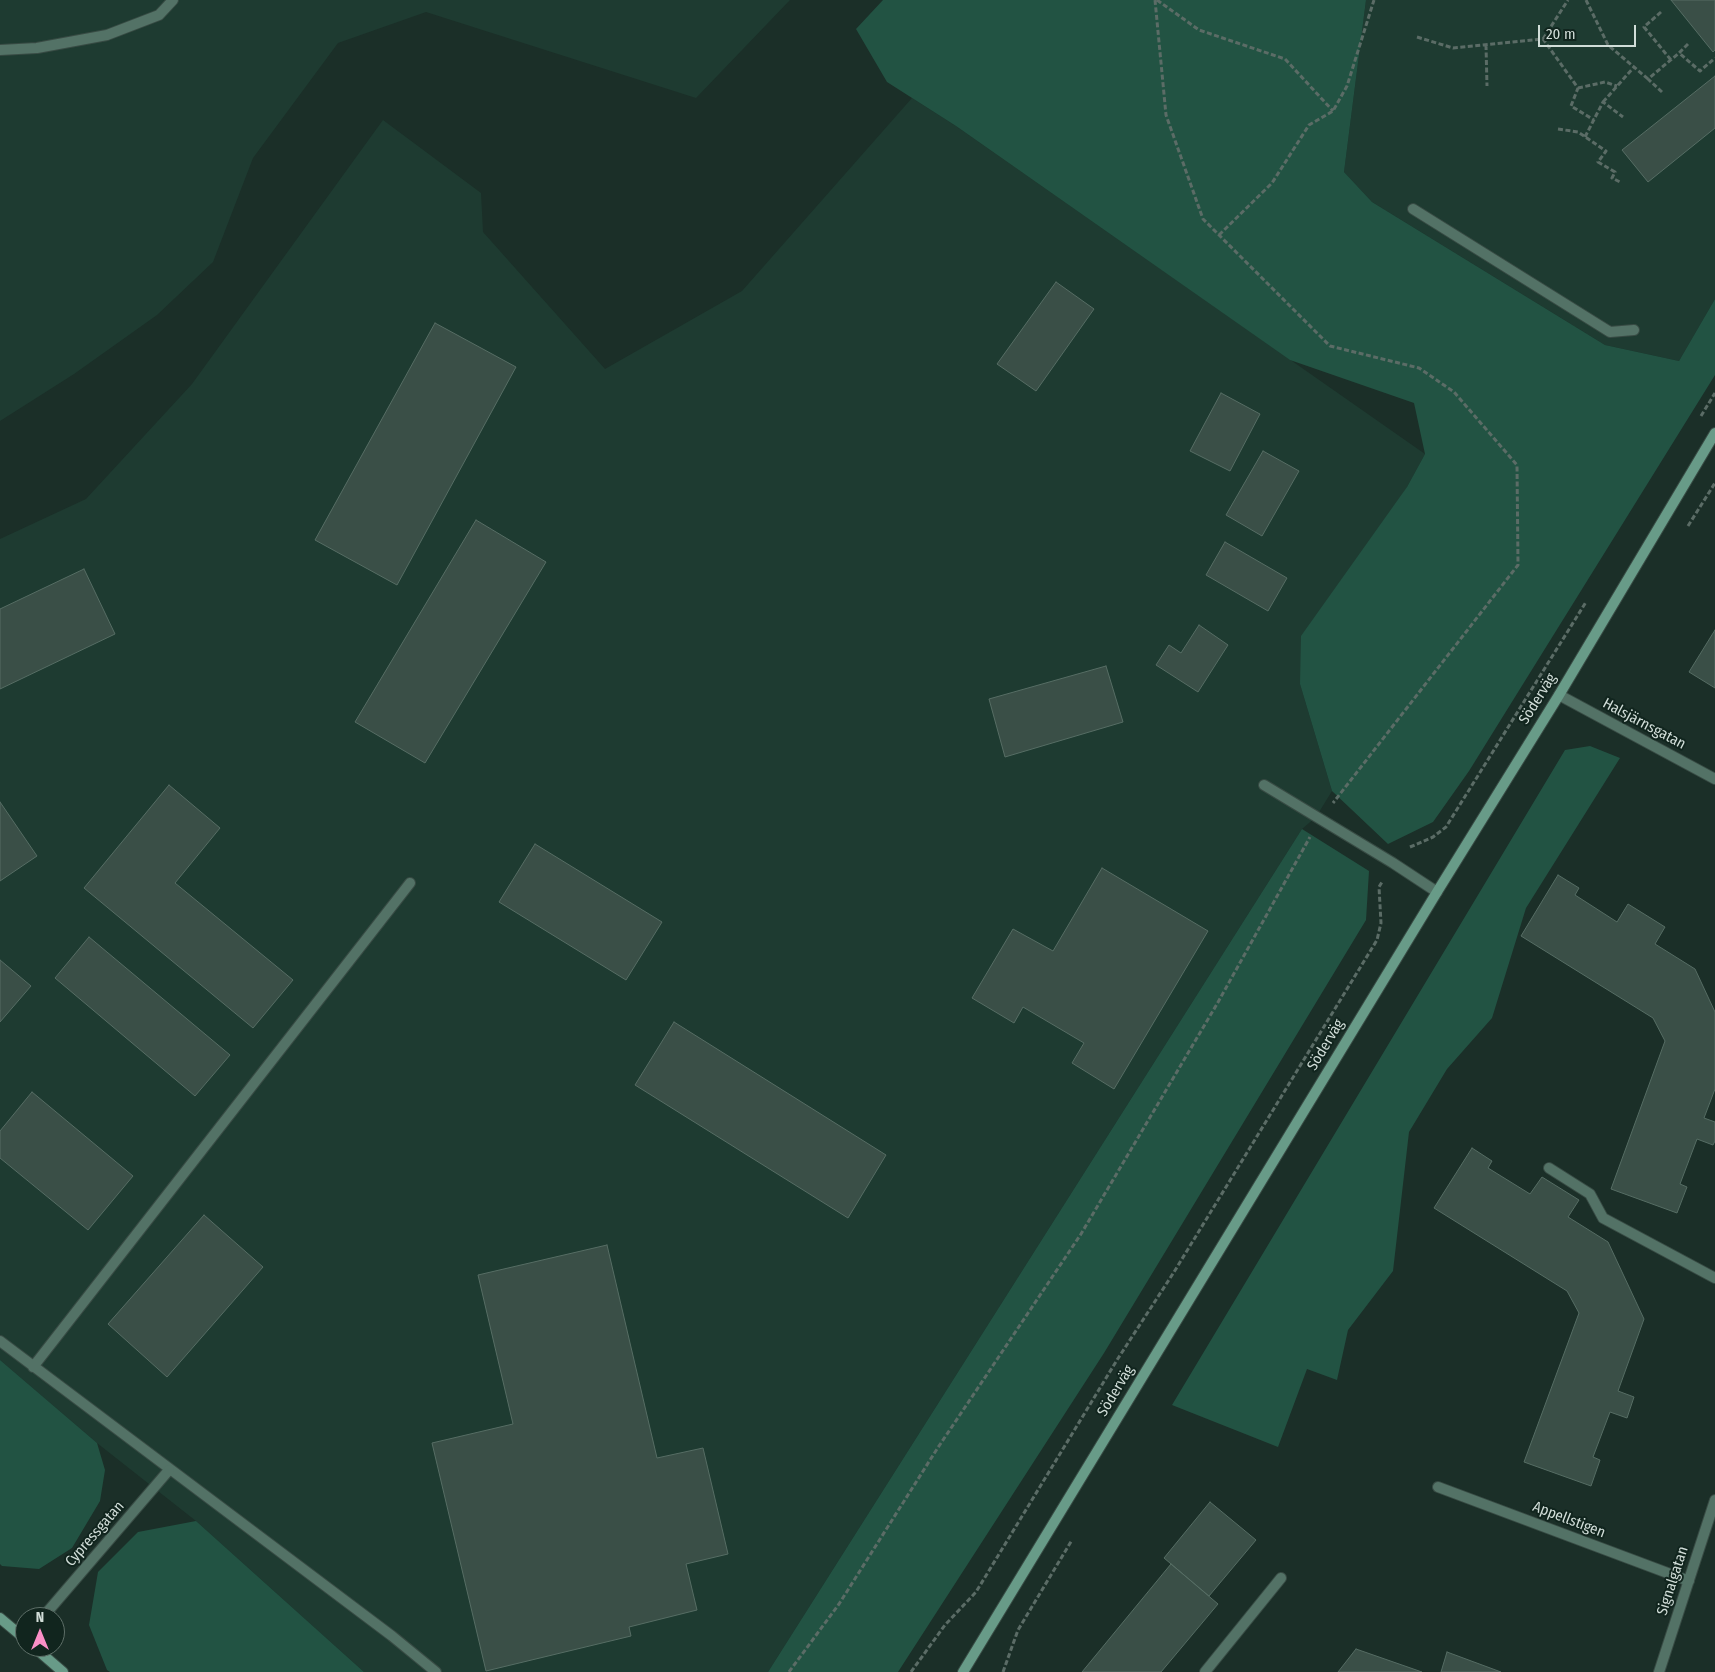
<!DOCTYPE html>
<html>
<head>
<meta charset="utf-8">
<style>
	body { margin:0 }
	#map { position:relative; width:1715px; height:1672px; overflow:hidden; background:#1b2f28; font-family:"Fira Sans Condensed",sans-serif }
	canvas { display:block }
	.north { position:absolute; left:15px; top:1607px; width:50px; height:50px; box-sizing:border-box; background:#11251e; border:1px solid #5e6f68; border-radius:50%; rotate:0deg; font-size:14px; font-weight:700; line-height:20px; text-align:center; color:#d1ddd8 }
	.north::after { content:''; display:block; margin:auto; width:18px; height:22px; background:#fa8fc6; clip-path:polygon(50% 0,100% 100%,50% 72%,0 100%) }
	.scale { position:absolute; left:1538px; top:25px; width:98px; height:22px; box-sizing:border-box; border:2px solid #d1ddd8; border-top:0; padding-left:6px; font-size:15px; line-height:18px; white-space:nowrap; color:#d1ddd8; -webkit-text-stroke:4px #11251e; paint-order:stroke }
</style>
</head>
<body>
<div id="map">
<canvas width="1715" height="1672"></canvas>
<div class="north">N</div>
<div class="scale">20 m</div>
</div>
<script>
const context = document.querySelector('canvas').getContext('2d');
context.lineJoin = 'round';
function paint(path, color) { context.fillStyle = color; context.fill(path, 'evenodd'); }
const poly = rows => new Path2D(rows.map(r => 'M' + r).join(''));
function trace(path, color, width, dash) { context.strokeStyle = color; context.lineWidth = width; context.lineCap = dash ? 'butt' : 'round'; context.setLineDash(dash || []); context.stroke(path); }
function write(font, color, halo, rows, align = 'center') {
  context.font = font + ' "Fira Sans Condensed",sans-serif'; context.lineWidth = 4; context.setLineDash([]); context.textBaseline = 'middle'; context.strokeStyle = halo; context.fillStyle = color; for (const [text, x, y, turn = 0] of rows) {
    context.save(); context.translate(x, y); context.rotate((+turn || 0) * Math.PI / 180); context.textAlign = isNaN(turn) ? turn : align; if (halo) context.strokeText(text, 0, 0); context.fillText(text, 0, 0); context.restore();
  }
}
paint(poly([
	[0,0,790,0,696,98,426,12,338,43,253,158,213,262,157,315,74,374,0,421],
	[1366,0,1715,0,1715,299,1679,361,1605,345,1372,202,1344,172],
	[912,98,956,126,1425,454,1300,684,1332,791,1316,817,1302,829,768,1672,364,1672,196,1521,97,1443,0,1360,0,539,86,499,192,384,383,120,481,193,483,232,605,369,742,291]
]), '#1e3b31');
paint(poly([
	[883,0,1366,0,1344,172,1372,202,1605,345,1679,361,1715,299,1715,375,1469,771,1433,822,1388,844,1332,791,1300,684,1301,636,1407,487,1425,454,1414,403,1290,360,956,126,887,82,856,29],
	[1590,746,1620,758,1526,908,1492,1018,1447,1069,1409,1132,1393,1271,1348,1330,1337,1380,1307,1369,1278,1447,1172,1405,1565,750],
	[1302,829,1369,871,1366,920,1104,1353,898,1672,768,1672],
	[0,1360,97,1443,105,1470,100,1501,72,1548,39,1569,2,1566,0,1564],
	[196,1521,364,1672,110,1672,107,1670,89,1625,98,1572,138,1532]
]), '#225343');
const building = poly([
	[1671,0,1715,0,1715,50,1713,52,1671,0],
	[1715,76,1715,128,1648,182,1622,150,1715,76],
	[1056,282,1094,309,1036,391,997,364,1056,282],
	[435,323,516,367,397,585,315,540,435,323],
	[1221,393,1260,414,1230,471,1190,451,1221,393],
	[1263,451,1299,471,1262,536,1226,515,1263,451],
	[476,520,546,562,425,763,355,722,476,520],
	[1225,542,1287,578,1268,611,1206,575,1225,542],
	[84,569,115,634,0,689,0,609,84,569],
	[1199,625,1228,645,1198,692,1156,665,1169,645,1181,653,1199,625],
	[1715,630,1715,688,1689,672,1715,630],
	[1106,666,1123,722,1005,757,989,699,1106,666],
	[169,785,220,828,175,883,293,980,253,1028,84,888,169,785],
	[0,802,37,856,0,881,0,802],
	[535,844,662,922,626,980,499,902,535,844],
	[1102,868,1208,931,1114,1089,1072,1063,1084,1043,1023,1007,1014,1023,972,998,1013,929,1053,951,1102,868],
	[1558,875,1579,888,1575,895,1617,922,1628,904,1665,927,1655,944,1695,969,1715,1012,1715,1089,1704,1118,1715,1122,1715,1141,1713,1145,1697,1139,1680,1184,1687,1187,1677,1213,1611,1189,1665,1041,1653,1018,1521,936,1558,875],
	[89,937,230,1055,195,1096,55,978,89,937],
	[0,960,31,986,0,1022,0,960],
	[674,1022,886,1155,848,1218,635,1085,674,1022],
	[32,1092,133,1176,88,1230,0,1158,0,1131,32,1092],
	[1472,1148,1492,1161,1488,1168,1530,1194,1542,1177,1579,1200,1568,1217,1608,1242,1644,1319,1618,1391,1634,1397,1627,1418,1610,1412,1593,1457,1600,1460,1591,1486,1524,1462,1579,1313,1567,1291,1434,1208,1472,1148],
	[204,1215,263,1267,167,1377,108,1324,204,1215],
	[607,1245,657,1458,703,1448,728,1554,686,1564,697,1610,629,1627,631,1636,486,1671,432,1443,513,1424,478,1275,607,1245],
	[1210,1502,1256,1540,1209,1596,1164,1558,1210,1502],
	[1171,1564,1218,1604,1161,1672,1082,1672,1171,1564],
	[1356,1649,1422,1672,1338,1672,1356,1649],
	[1447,1652,1501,1672,1441,1672,1447,1652]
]);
paint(building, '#3a4f47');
trace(building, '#566d64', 1);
const service = poly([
	[0,50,37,48,107,35,159,15,173,0],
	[1413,209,1610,332,1634,330],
	[1264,785,1393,863,1437,892],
	[1549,1168,1590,1194,1603,1218,1715,1278],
	[0,1341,392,1636,436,1672],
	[33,1367,410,883]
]);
const minor = poly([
	[1559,695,1715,779],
	[1438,1487,1689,1581],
	[43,1617,169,1470],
	[1205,1672,1281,1578],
	[1659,1672,1715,1500]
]);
const secondary = poly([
	[0,1618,25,1639],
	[34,1647,63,1672],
	[963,1672,1437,892,1559,695,1715,433]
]);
trace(service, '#384b44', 12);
trace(minor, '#384b44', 12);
trace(secondary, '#384b44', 12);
trace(poly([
	[1155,0,1166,115,1203,219,1330,346,1419,368,1454,392,1517,465,1518,565,1333,803],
	[1157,0,1199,30,1285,59,1333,111],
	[1586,0,1608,45,1648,79],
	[1661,12,1644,27,1671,60],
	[1417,37,1453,48,1543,39,1578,88,1571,106,1594,120],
	[1543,39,1568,0],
	[1688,44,1679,53,1700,71,1715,58],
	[1486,45,1487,86],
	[1578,88,1605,82,1617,86],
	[1662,92,1648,79,1679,53],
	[1603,102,1634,67],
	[1558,129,1578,132,1606,151,1598,162,1615,172,1612,178,1620,182],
	[1585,137,1603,102,1623,117],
	[1219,235,1272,183,1309,125,1333,111,1347,86,1374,0],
	[1701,416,1715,393],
	[1688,526,1715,483],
	[1410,847,1433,837,1446,827,1586,602],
	[789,1672,839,1604,937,1449,1081,1234,1217,1004,1310,837],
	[911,1672,945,1625,976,1592,1117,1360,1174,1272,1377,940,1381,923,1379,887,1382,882],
	[1003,1672,1018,1630,1072,1540]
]), '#5b6c66', 3, [5, 2.5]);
trace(service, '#537266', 10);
trace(minor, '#537266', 10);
trace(secondary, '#689b88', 10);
write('15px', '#d1ddd8', '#11251e', [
	["Söderväg",1538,699,-58],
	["Halsjärnsgatan",1644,724,28],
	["Söderväg",1326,1045,-59],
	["Söderväg",1116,1391,-59],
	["Appellstigen",1569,1520,21],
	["Cypressgatan",95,1534,-49],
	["Signalgatan",1673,1581,-72]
]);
</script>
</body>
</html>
